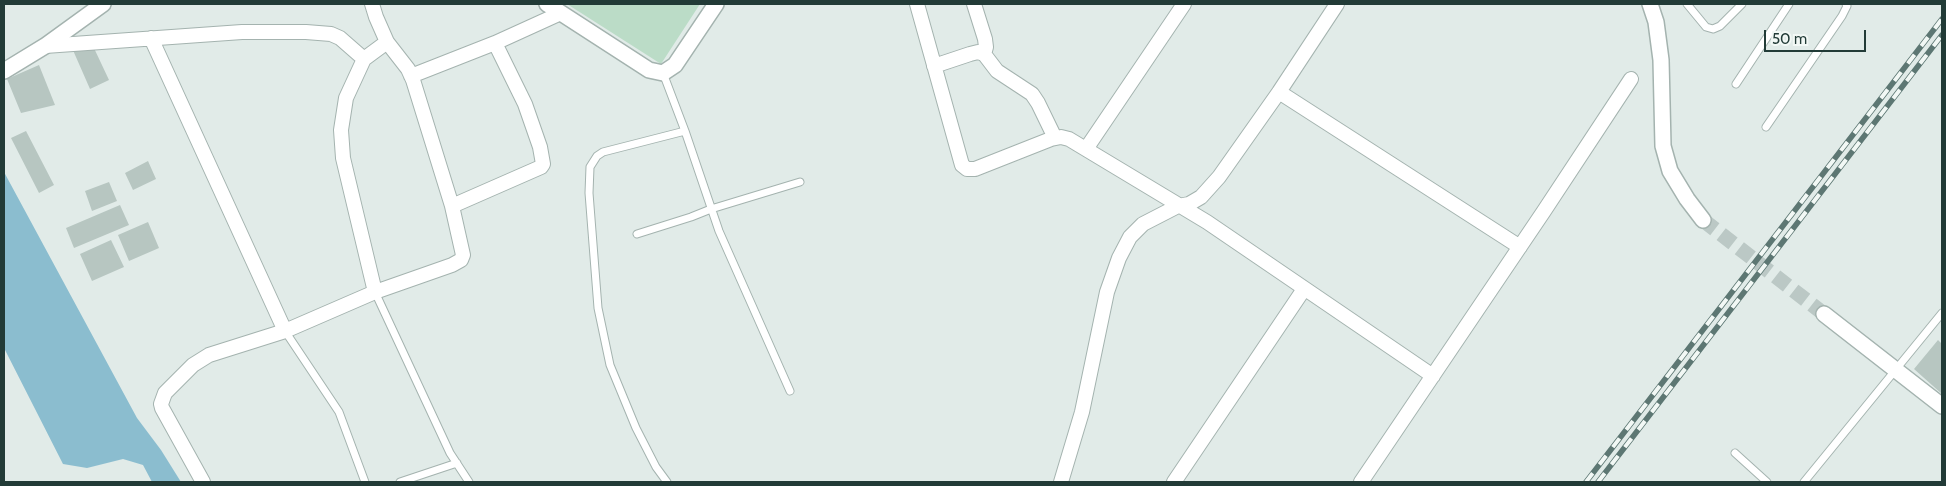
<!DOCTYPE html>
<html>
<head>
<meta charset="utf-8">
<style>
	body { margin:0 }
	#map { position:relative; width:1946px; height:486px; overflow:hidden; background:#e1ebe8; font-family:Cabin,sans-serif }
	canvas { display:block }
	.frame { position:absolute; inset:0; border:5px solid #223b37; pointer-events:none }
	.scale { position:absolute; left:1764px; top:30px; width:102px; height:22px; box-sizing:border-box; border:2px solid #223b37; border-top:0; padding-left:6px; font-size:15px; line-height:18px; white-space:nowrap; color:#223b37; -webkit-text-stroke:4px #f2f8f5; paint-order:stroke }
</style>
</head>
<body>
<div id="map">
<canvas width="1946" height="486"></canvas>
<div class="frame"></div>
<div class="scale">50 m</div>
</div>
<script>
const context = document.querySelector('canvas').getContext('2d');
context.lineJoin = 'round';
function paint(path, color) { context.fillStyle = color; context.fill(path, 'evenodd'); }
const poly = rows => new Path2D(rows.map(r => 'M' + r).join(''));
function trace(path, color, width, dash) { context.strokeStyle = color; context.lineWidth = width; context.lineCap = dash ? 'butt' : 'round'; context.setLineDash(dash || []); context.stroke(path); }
paint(poly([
	[567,4,700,4,661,64]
]), '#bbdcc7');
paint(poly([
	[4,172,137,418,161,450,181,482,152,482,143,465,123,459,87,468,63,464,4,348]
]), '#8bbdcf');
paint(poly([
	[93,46,109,80,90,89,72,48],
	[39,65,55,105,21,113,7,79],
	[26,131,54,185,39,193,11,138],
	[148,161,156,179,133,190,125,173],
	[109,182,117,201,92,211,85,191],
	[120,205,129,225,74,248,66,228],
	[148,222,159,248,129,261,118,235],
	[111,240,124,267,92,281,80,254],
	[1938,340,1942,344,1942,394,1914,369]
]), '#b7c6c1');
trace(poly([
	[1703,220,1824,314]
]), '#bbc8c5', 15, [15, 8]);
const service = poly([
	[1687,4,1706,27,1713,29,1720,26,1742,4],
	[663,73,685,131,719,231,790,391],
	[1736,84,1789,4],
	[1766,127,1842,16,1847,6,1846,4],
	[637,234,691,217,711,209,800,182],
	[375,292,450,453,469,482],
	[285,331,339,412,365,482],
	[1735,453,1767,482],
	[400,482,457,463],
	[667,482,656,467,636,428,610,365,598,308,589,193,590,167,597,156,603,152,685,131],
	[1804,482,1942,313]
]);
const minor = poly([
	[372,4,376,17,387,42,364,59,346,98,341,130,343,158,375,292],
	[917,4,962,165,967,169,975,169,1051,139,1061,137,1069,139,1207,222,1433,376],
	[974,4,985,39,986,47,984,54],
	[151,38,285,331],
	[45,46,242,32,306,32,331,34,340,38,364,59],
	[934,66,970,54,978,52,984,54,997,71,1032,94,1038,103,1055,138],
	[411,76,495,43,561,13],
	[1279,92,1520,247],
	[1086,149,1184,4],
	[452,206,541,167,543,164,540,147,525,104,495,43],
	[203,482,162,408,161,404,165,393,193,365,209,355,285,331,375,292,452,265,461,260,463,255,452,206,413,80,408,69,387,42],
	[1061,482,1082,412,1107,292,1119,258,1130,237,1143,224,1178,206,1189,204,1201,197,1219,177,1279,92,1337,4],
	[1174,482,1304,289],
	[1361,482,1544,211,1631,79]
]);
const tertiary = poly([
	[547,4,649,70,663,73,675,65,716,4],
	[1650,4,1656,22,1661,60,1663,146,1670,171,1687,199,1703,220],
	[4,71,45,46,103,4],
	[1824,314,1942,406]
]);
trace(service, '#a4b3af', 9);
trace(minor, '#a4b3af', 16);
trace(tertiary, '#a4b3af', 18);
trace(service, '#fff', 7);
trace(minor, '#fff', 14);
trace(tertiary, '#fff', 15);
const rail = poly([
	[1586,482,1942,19],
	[1598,482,1942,35]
]);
trace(rail, '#5d7773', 5.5);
trace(rail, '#f2f8f5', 4, [11]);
</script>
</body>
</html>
